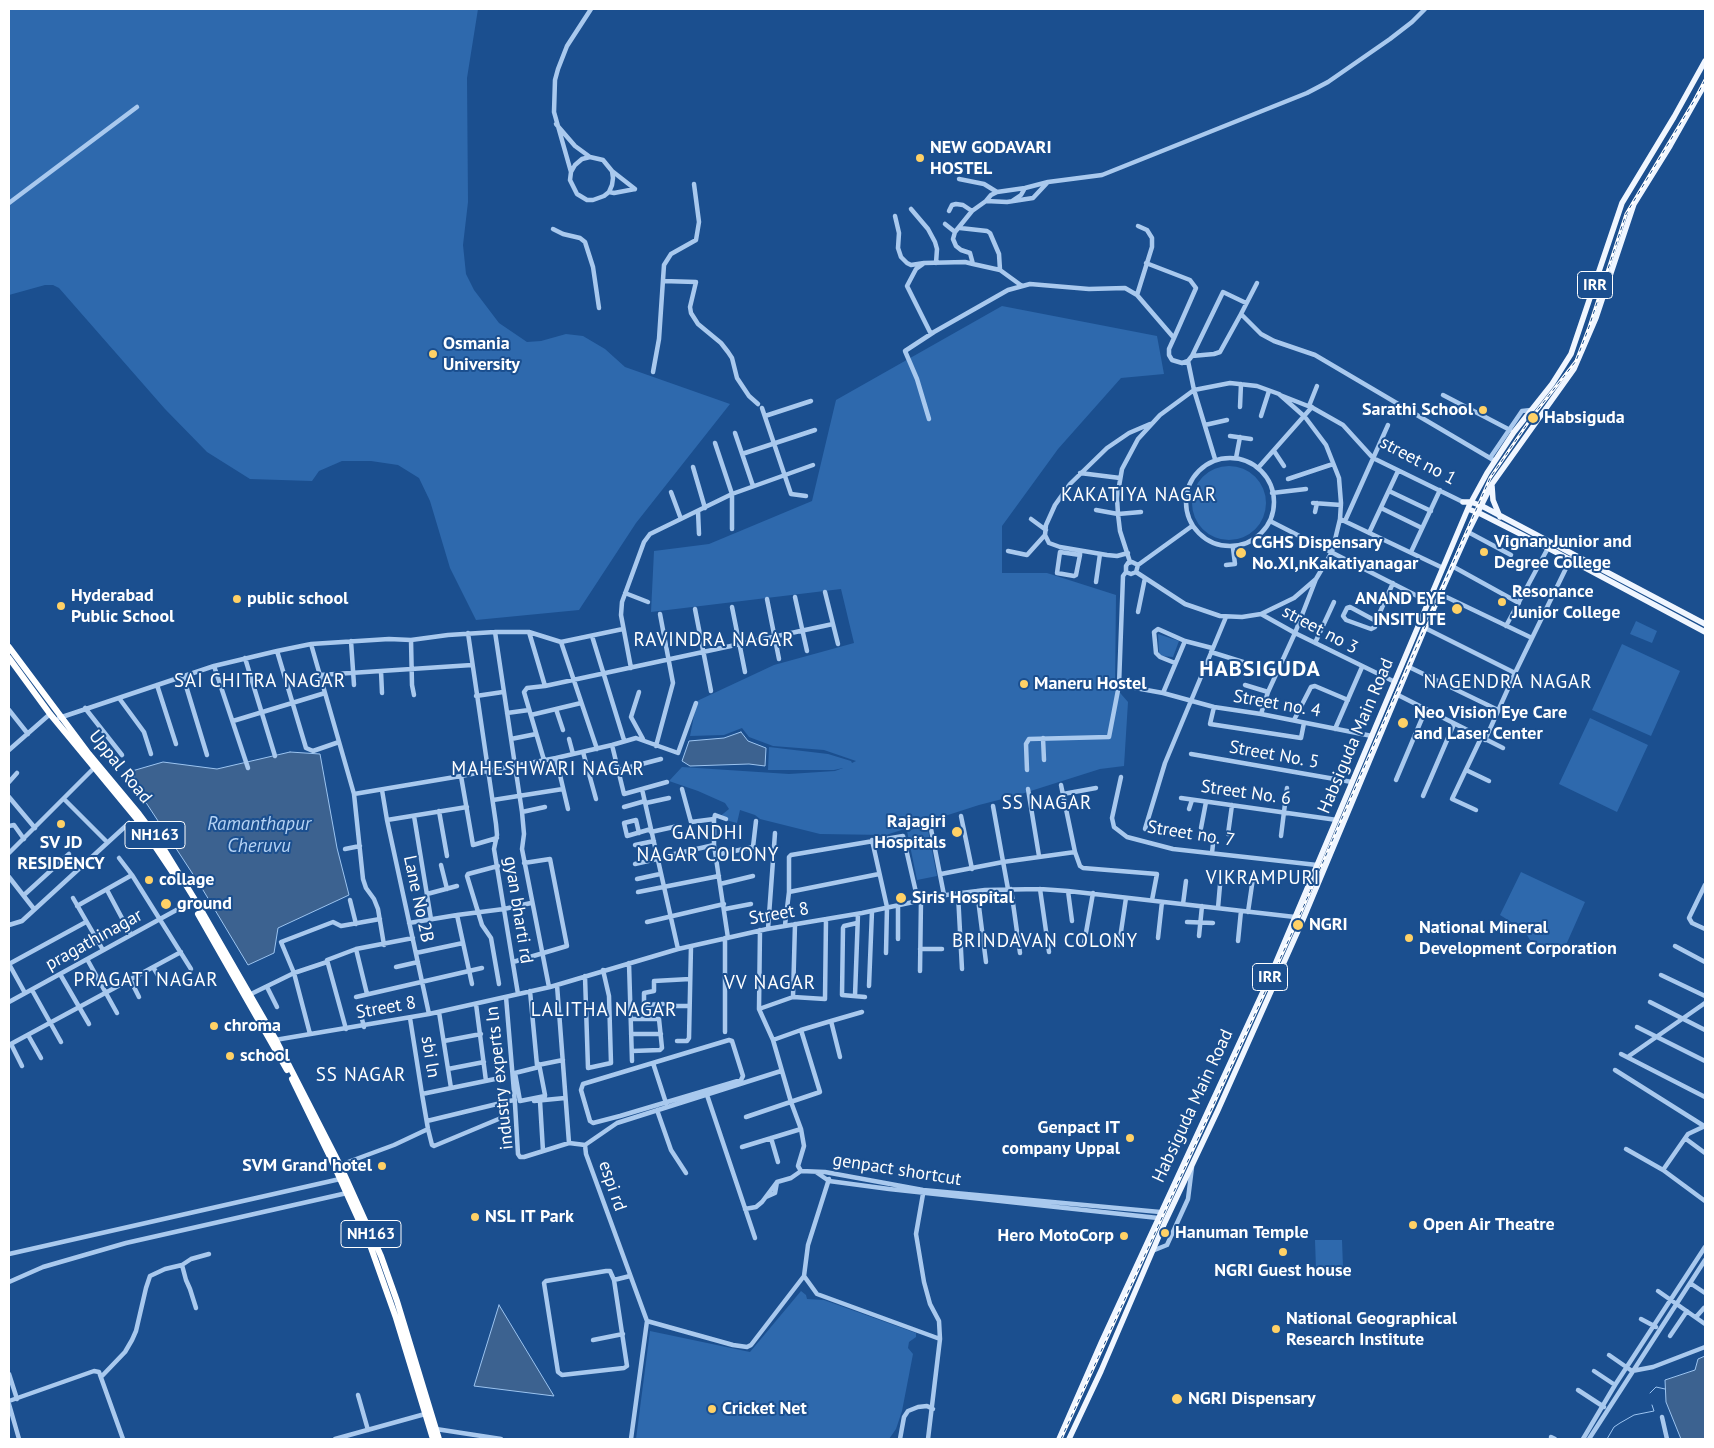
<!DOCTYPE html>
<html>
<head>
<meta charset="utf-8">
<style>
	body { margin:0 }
	#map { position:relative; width:1714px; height:1448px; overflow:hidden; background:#1b4f8f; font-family:"PT Sans",sans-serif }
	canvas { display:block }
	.frame { position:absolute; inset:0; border:10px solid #fff; pointer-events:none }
</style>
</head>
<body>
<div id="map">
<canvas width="1714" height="1448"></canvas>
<div class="frame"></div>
</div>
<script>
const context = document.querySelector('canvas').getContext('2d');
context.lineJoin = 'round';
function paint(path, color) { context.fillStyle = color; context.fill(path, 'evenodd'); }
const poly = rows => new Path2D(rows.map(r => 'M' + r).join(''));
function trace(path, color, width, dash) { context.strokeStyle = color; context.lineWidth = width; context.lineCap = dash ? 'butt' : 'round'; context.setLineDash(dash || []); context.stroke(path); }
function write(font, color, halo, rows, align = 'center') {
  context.font = font + ' "PT Sans",sans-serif'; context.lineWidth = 4; context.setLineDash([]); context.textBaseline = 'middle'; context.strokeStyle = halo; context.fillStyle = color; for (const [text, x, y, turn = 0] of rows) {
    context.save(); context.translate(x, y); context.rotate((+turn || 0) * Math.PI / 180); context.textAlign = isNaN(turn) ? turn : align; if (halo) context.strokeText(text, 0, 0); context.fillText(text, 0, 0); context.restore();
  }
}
paint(poly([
	[9,9,478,9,467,78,468,202,463,245,466,274,474,290,499,323,527,342,541,341,566,334,583,336,605,349,625,367,730,404,636,523,579,610,476,620,450,568,430,501,419,478,398,465,371,461,342,461,319,471,312,481,250,479,207,452,165,409,59,288,53,285,45,285,9,295],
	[1002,306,1157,336,1164,374,1121,378,1058,449,1002,526,1002,573,1047,573,1116,595,1115,687,1128,702,1124,766,1100,769,1018,795,979,805,886,835,820,834,760,819,755,815,740,810,737,823,718,818,729,809,725,803,698,791,669,781,682,767,789,774,835,771,843,768,834,770,768,770,769,747,828,754,851,761,852,763,856,761,824,750,773,746,749,737,742,728,724,735,690,736,697,701,774,665,854,643,841,589,651,612,654,551,709,544,812,501,836,400],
	'1192 503a37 37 0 1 1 74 0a37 37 0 1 1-74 0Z',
	[1636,621,1657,631,1652,643,1630,634],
	[1158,634,1179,641,1173,657,1161,656,1159,653],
	[1622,644,1680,671,1651,736,1592,710],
	[1590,718,1648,745,1617,812,1559,784],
	[927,825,937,876,917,880,907,831],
	[1521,872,1585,902,1562,954,1530,940,1524,930,1500,915],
	[1315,1240,1342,1240,1343,1268,1316,1269],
	[801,1291,806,1295,807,1299,824,1300,916,1333,916,1337,909,1342,908,1348,913,1354,902,1411,896,1429,889,1439,636,1439,650,1331,750,1352]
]), '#2e69ad');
const water = poly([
	[741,732,748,741,766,748,765,766,749,764,690,766,682,761,689,741,724,738,741,732],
	[290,752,320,754,337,848,349,895,278,928,274,953,248,965,200,885,143,798,132,771,163,762,217,769,290,752],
	[499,1305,554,1396,474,1386,499,1305],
	[1705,1356,1705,1439,1681,1439,1666,1402,1665,1380,1695,1370,1698,1359,1705,1356]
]);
paint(water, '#3c6290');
trace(water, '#9cc4f0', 1);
trace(poly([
	[1650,1393,1656,1387,1665,1389],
	[1607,1439,1614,1427,1620,1423,1634,1415,1654,1411,1652,1405]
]), '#9cc4f0', 1);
trace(poly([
	[556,124,575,146,590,157,603,160,612,171,613,178,612,185,609,192,604,196,593,200,587,200,577,194,570,180,571,172,575,165,582,159,590,157],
	[612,171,635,189],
	[571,172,554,112,555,80,558,69,567,46,591,9],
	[959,179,984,184,997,192,1025,188,1048,182,1102,175,1307,93,1328,82,1390,39,1412,22,1425,9],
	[609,192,614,193,635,189],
	[986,201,991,195,997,192],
	[1012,201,1021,195,1025,188],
	[9,203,137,107],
	[911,209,928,229,935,242,937,249,936,263],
	[949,211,952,205,956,204,963,205,972,211],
	[895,216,899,233,898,248,901,257,907,263,911,265,924,263,965,262,973,264,970,253,961,250,956,246,953,239,955,232,972,211,986,201,1007,202,1033,198,1047,183],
	[945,224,955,232],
	[960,228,987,231,990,233,999,254,1000,270,1022,286],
	[553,229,563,234,580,238,585,242,593,267,599,308],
	[1146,263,1190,280,1196,288,1174,338],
	[923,264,916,269,907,286,931,334],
	[973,264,1000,270],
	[663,281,696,282,690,307,691,313,698,324,721,343,728,352,732,358,737,378,749,396,758,404],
	[1257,283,1241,314,1261,334,1274,341,1315,355,1495,461],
	[1137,295,1152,247,1152,238,1147,230,1138,226],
	[1192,356,1214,354,1220,352,1241,314],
	[1188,361,1192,356,1223,292,1246,303],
	[653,372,659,339,664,265,671,254,696,240,699,222,694,184],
	[1280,395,1313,408,1343,425,1373,458,1463,502],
	[1443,395,1510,430],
	[1309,406,1317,386],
	[1240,407,1241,384],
	[762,408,791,494,806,496],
	[765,416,811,401],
	[1261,416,1269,391],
	[929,419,917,379,905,351,934,332,1008,290,1030,284,1089,289,1125,288,1137,295,1174,338,1169,349,1169,355,1172,360,1182,363,1188,361,1194,390,1215,459],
	[1205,425,1227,420],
	[735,433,753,486],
	[1230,436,1251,439],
	[715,443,732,494,732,529],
	[1274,451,1284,466],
	[742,454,815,430],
	'1186 502a44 44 0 1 1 88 0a44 44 0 1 1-88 0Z',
	[1236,458,1240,437],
	[1490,458,1522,411,1531,410],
	[693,467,705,508],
	[1258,468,1312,407],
	[1080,473,1120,478],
	[1288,479,1333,464],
	[1389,491,1431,511],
	[671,492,681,519],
	[1272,493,1306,489],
	[1313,503,1341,505],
	[1381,508,1422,528],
	[1096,510,1118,514,1141,512],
	[698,511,699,534],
	[1315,512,1317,503],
	[1031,519,1046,530],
	[1340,519,1443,568],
	[1270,521,1429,602],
	[1345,521,1388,425],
	[1468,532,1511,555],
	[1369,533,1398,471],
	[1008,551,1027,555,1045,535],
	[1411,552,1440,490],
	[1128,553,1117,556,1107,555,1060,547,1049,543,1045,535,1046,525,1055,505,1070,484,1107,448,1129,433,1150,424],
	[1080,555,1060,552,1057,573,1074,576,1076,575,1080,555,1080,551],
	[1130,562,1120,531,1118,514,1117,498,1122,469,1138,439,1160,415,1194,390,1230,383,1257,386,1279,394,1305,417,1326,445,1339,478,1341,503,1340,519,1332,552,1316,579,1294,598,1261,614,1242,617,1220,616,1185,604,1136,572],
	[1138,565,1132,562,1128,563,1126,566,1126,572,1131,574,1136,572,1138,565,1192,526],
	[1226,565,1235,564,1233,548],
	[1452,566,1519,603],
	[1096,582,1100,554],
	[825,592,838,644],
	[625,593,648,602],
	[1440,594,1532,638],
	[795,597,807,651],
	[767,599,779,659],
	[732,607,745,672],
	[695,609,711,691],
	[1138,612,1145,578],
	[1261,614,1295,633,1395,682],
	[1376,621,1375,627,1371,629,1346,620,1343,616,1347,608,1350,607,1376,621,1393,583],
	[1506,626,1548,548],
	[1425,628,1515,673],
	[495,632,522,812,524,834,522,849,549,987],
	[529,632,545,686,833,624],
	[468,633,496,824,497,835,494,849,518,994],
	[592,636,624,740],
	[411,640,412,685,414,695],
	[351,641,354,685],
	[561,642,597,749],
	[1315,643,1334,602],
	[311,644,354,794,363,879,366,888,374,899,378,909,384,945],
	[277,651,306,748,313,751,339,742],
	[1211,652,1243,662],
	[245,658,275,756],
	[1175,663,1160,657,1156,653,1154,632,1158,629,1185,641,1212,648],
	[214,666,248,768],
	[1409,667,1498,710],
	[631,668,621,615,622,602,644,542,650,534,732,494,813,465],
	[381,671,382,693],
	[320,675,472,665],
	[183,676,207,755],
	[157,685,176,744],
	[1119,685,1163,693,1214,707,1261,714,1372,736],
	[1245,685,1268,692],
	[639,692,631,717,643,739],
	[1163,693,1185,641],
	[1398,695,1503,748],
	[476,696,503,692],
	[119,698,144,732,151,754],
	[1214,707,1210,724,1301,738,1304,723],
	[85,708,122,755],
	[556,709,563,730],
	[9,710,28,734],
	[507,713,529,710],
	[1261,714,1268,692,1295,633,1316,579],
	[531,715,581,703],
	[59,718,214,666,277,651,311,644,389,639,411,640,448,635,495,632,529,632,561,642,623,629],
	[1294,720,1311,687,1315,686,1348,700],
	[233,721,325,693],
	[1335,729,1362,667],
	[1043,738,1044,760],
	[511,739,536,734],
	[569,739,573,754],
	[1485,740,1515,673,1571,558],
	[612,745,624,794,667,782],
	[656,746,673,683,660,614],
	[9,750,50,714],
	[583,752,596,799],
	[1191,754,1352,782],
	[556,758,568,809],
	[544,760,524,692,527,688,545,686],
	[619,770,661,759],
	[1027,770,1026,744,1029,739,1109,737,1119,685,1123,576,1126,572],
	[1466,770,1489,781],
	[461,776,473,845,497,838],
	[1121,777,1112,818,1114,827,1127,837,1173,849,1317,865],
	[1396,780,1426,709],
	[9,782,17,773],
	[1061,785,1075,852,1080,866,1083,868,1157,874,1152,900],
	[642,789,678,949],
	[682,789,691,822,714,819,715,815,726,819],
	[1028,789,1039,856],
	[382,790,387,820,429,1014],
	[354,794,461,776,556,758,612,745,636,738,678,753,696,703],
	[1063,794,1096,788],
	[1423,796,1454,724],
	[9,797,35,828],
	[1181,798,1337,820],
	[64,799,107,842],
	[493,800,563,789],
	[646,803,669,798],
	[993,806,1008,889],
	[624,807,645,801],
	[1189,809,1192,800],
	[1476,810,1452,799,1481,738],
	[439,811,447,856],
	[522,812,545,807],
	[414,816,431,919],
	[961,816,972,869],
	[714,819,714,845,728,938],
	[387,820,467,807],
	[9,826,14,825,24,839],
	[1201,828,1206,802],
	[931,829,944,895],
	[1145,829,1165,763,1226,617],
	[651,832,678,826],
	[639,833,636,820,624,823,627,836,651,829],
	[1228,834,1232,805],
	[1281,836,1287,788],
	[872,840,887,907,886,953],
	[635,845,654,841],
	[345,849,360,846],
	[9,853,94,768],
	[1212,853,1214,835],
	[716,855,753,847,756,821],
	[119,858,132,875,191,969],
	[657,858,714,845],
	[635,864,657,859],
	[441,865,447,889],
	[498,866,468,874,467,876,482,925,491,938,499,984],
	[941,874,1003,862,1075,852],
	[9,877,34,909],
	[637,879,660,874],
	[720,884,753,876],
	[1705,885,1689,918,1692,923,1705,929],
	[1011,889,1020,953],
	[1040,889,1049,952],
	[107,890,131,935],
	[977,891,986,962],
	[1068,891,1072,921],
	[638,892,719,876],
	[789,892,879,874],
	[427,894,457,886],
	[958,894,962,969],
	[24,895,69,854],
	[73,898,103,950],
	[350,900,356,924],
	[1183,904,1186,881],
	[898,905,898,939],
	[77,906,132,875],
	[1218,908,1220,885],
	[725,909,751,904],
	[1248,912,1253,878],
	[457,915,472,984],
	[647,922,724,904],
	[1187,922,1213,923],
	[409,923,457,915,504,909,531,903],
	[857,923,844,926,843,928,842,995,865,997],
	[795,924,793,997,825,999,826,919],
	[9,925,22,921,129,823],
	[785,925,789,892,789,857,791,855,903,836,918,901],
	[768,929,775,833],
	[760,930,759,1009,773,1040,791,1102,801,1129,804,1146,798,1166,801,1171],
	[1199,936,1202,906],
	[725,938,725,1032],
	[1158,938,1162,902],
	[1238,941,1241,911],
	[1084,944,1093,893],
	[1119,945,1126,898],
	[1675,946,1705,962],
	[356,949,367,994],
	[920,949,942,949],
	[416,953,463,943],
	[87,959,117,1013],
	[513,962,567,946,550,859,524,863],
	[629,963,632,1061],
	[9,964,86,922],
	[9,964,25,993],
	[153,967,159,977],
	[396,967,418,962],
	[920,971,921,900],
	[60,974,89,1024],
	[1661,975,1705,996],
	[585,976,588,1068,611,1063,609,996,603,970],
	[130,979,139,997],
	[557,985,569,1143],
	[869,986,872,911],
	[267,987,277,1007],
	[32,990,61,1042],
	[530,991,537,1065],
	[251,994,294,973,327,962],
	[855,996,858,914],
	[356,997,482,968],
	[506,997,515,1104,518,1154,520,1157,524,1157,569,1143,585,1145],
	[9,1002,191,902],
	[1650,1002,1705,1030],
	[476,1004,486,1081],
	[644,1005,663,1004],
	[669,1006,689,1006],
	[759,1009,793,997],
	[439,1012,451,1088],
	[410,1018,422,1094,500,1078],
	[644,1018,644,993,654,991,654,981,690,979],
	[362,1019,364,1027],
	[631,1019,659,1019,662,1048,660,1050,632,1051],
	[1637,1027,1705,1061],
	[346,1029,327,960,356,949,413,938],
	[310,1034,294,973,281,942,333,922,341,926,380,919],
	[631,1034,661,1034],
	[28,1035,41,1058],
	[275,1040,429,1014,550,987,678,949,767,929,862,913,946,895,985,890,1040,889,1068,891,1295,917],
	[729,1040,732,1041,743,1076,741,1080,620,1116,593,1123,590,1121,581,1090,583,1084,729,1040],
	[773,1040,801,1030],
	[444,1041,481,1034],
	[677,1041,687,1041,689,1038,691,946],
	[11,1044,22,1066],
	[9,1045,181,952],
	[1621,1054,1705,1097],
	[1629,1056,1705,1003],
	[840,1057,831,1021,862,1012],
	[653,1063,666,1103],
	[539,1064,545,1095,545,1096,520,1101,515,1073,539,1067],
	[538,1065,563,1060],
	[448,1069,484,1062],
	[1615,1070,1704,1126],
	[422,1094,428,1129,432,1145,434,1146,501,1118,502,1115,499,1104],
	[707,1095,755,1238],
	[534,1101,565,1098],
	[540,1101,543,1151],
	[503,1102,515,1100],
	[657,1110,671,1150,686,1173],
	[746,1117,820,1092,801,1030,831,1021],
	[427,1121,501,1103],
	[771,1138,778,1162],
	[1686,1139,1705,1153],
	[742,1147,801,1129],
	[1626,1149,1663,1170,1705,1201],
	[340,1165,394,1145,428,1129],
	[1663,1170,1688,1134,1705,1126],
	[801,1171,825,1172,923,1190,1160,1212],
	[816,1172,829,1181,889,1189,1158,1218],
	[923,1194,916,1234,924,1282,930,1304,939,1321,940,1339,928,1439],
	[766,1197,775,1193,777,1182],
	[745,1209,756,1207,762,1202,777,1182,791,1178,801,1171],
	[1152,1251,1167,1245,1188,1199,1192,1167],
	[9,1254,340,1179],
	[182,1265,186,1280,190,1289,196,1308],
	[804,1276,817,1294,940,1339],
	[614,1280,627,1366,624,1368,562,1375,558,1372,544,1283,546,1281,606,1271,610,1271,614,1280,630,1276],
	[9,1282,43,1267,126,1243,347,1193],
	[1690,1283,1705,1293],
	[1658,1291,1705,1324],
	[1696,1317,1704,1308],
	[1641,1319,1656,1327],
	[647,1321,733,1345,747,1347,751,1345,804,1276,808,1245,829,1179],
	[1670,1336,1687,1311],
	[593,1340,623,1334],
	[1609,1355,1632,1371,1653,1367,1705,1347],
	[1594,1371,1615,1385],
	[9,1374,17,1399],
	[102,1376,125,1352,132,1340,136,1331,146,1288,150,1276,165,1269,182,1265,191,1259,209,1254],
	[1578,1390,1604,1407],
	[358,1395,368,1430],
	[9,1401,94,1371,99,1372,123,1439],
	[9,1404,19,1439],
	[1662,1417,1667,1439],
	[436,1429,501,1439],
	[1551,1437,1555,1439],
	[335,1439,425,1414],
	[631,1439,647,1321,586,1154,585,1145,617,1123,781,1071],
	[900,1439,904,1417,908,1411,918,1407,927,1406,933,1409],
	[1583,1439,1615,1385,1705,1247],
	[1589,1439,1705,1260]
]), '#a9c9ee', 4.5);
trace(poly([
	[1492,486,1493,500,1500,517],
	[1463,502,1471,502,1482,506,1705,624],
	[1468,509,1479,513,1548,548,1705,632],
	[1059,1439,1101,1343,1268,981,1469,506,1487,473,1514,432,1552,384,1571,354,1622,203,1674,117,1705,61],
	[1069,1439,1101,1371,1165,1222,1218,1110,1302,922,1425,628,1468,532,1492,484,1574,369,1596,318,1634,204,1670,146,1705,84]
]), '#f0f6ff', 5.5);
trace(poly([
	[9,647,89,754,139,814,157,838,197,903,276,1040,340,1165,381,1256,397,1301,439,1439],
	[9,658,50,714,136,818,179,882],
	[198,914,287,1070],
	[292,1079,332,1161,370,1245,396,1318,433,1439]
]), '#fff', 6);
const rail = poly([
	[1061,1439,1296,924,1490,478,1532,417,1576,361,1589,327,1626,214,1694,101,1705,80]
]);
trace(rail, '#fff', 3);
trace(rail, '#1b4f8f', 1, [4]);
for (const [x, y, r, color] of [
	[920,158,5,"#ffd166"],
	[433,354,5,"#ffd166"],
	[1483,410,5,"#ffd166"],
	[1533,418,6,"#ffd166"],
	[1484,552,5,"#ffd166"],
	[1241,553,6,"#ffd166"],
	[237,599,5,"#ffd166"],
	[1502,602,5,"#ffd166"],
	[61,606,5,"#ffd166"],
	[1457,609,6,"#ffd166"],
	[1024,684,5,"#ffd166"],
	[1403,723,6,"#ffd166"],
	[61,824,5,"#ffd166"],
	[957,832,6,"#ffd166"],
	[149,880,5,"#ffd166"],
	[901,898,6,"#ffd166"],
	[166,904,6,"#ffd166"],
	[1298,925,6,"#ffd166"],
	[1409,938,5,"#ffd166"],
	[214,1026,5,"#ffd166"],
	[230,1056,5,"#ffd166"],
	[1130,1138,5,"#ffd166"],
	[382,1166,5,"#ffd166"],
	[475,1217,5,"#ffd166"],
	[1413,1225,5,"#ffd166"],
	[1165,1233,5,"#ffd166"],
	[1124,1236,5,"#ffd166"],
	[1283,1252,5,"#ffd166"],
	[1276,1329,5,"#ffd166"],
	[1177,1399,6,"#ffd166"],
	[712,1409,5,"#ffd166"]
]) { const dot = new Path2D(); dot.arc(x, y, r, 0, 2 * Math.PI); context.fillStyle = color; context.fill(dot); trace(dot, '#1b4f8f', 2); }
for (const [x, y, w] of [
	[1595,285,35],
	[155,835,60],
	[1270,977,35],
	[371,1234,60]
]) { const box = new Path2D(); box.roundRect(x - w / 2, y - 13.5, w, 27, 4); context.fillStyle = '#1b4f8f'; context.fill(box); trace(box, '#fff', 1); }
write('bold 16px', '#fff', null, [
	["IRR",1595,285],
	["NH163",155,835],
	["IRR",1270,977],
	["NH163",371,1234]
]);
write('bold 18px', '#fff', '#1b4f8f', [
	["NEW GODAVARI",930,148],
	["HOSTEL",930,169],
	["Osmania",443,344],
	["University",443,365],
	["Sarathi School",1473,410,"right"],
	["Habsiguda",1544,418],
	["Vignan Junior and",1494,542],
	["Degree College",1494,563],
	["CGHS Dispensary",1252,543],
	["No.XI,nKakatiyanagar",1252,564],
	["Resonance",1512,592],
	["Junior College",1512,613],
	["Hyderabad",71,596],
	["Public School",71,617],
	["public school",247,599],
	["ANAND EYE",1446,599,"right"],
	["INSITUTE",1446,620,"right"],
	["Maneru Hostel",1034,684],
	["Neo Vision Eye Care",1414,713],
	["and Laser Center",1414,734],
	["Rajagiri",946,822,"right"],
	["Hospitals",946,843,"right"],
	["SV JD",61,843,"center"],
	["RESIDENCY",61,864,"center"],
	["collage",159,880],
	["Siris Hospital",912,898],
	["ground",177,904],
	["NGRI",1309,925],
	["National Mineral",1419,928],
	["Development Corporation",1419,949],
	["chroma",224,1026],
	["school",240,1056],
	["Genpact IT",1120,1128,"right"],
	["company Uppal",1120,1149,"right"],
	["SVM Grand hotel",372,1166,"right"],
	["NSL IT Park",485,1217],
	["Open Air Theatre",1423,1225],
	["Hanuman Temple",1175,1233],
	["Hero MotoCorp",1114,1236,"right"],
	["NGRI Guest house",1283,1271,"center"],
	["National Geographical",1286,1319],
	["Research Institute",1286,1340],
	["NGRI Dispensary",1188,1399],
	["Cricket Net",722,1409]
], 'left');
write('18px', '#fff', '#1b4f8f', [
	["street no 1",1418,461,28],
	["street no 3",1320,630,28],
	["Street no. 4",1277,704,10],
	["Habsiguda Main Road",1356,736,-67],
	["Street No. 5",1274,755,10],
	["Uppal Road",120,767,51],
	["Street No. 6",1246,793,8],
	["Street no. 7",1191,834,9],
	["Lane No 2B",418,899,78],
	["gyan bharti rd",518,910,81],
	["Street 8",779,914,-10],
	["pragathinagar",94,940,-29],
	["Street 8",386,1008,-10],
	["sbi ln",430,1057,81],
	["industry experts ln",500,1078,-96],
	["Habsiguda Main Road",1193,1106,-65],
	["genpact shortcut",897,1170,9],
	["espi rd",612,1186,71]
]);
context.letterSpacing = '1px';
write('19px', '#fff', '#1b4f8f', [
	["KAKATIYA NAGAR",1139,496],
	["RAVINDRA NAGAR",714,641],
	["SAI CHITRA NAGAR",260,682],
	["NAGENDRA NAGAR",1508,683],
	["MAHESHWARI NAGAR",548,770],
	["SS NAGAR",1047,804],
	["GANDHI",708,834],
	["NAGAR COLONY",708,856],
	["VIKRAMPURI",1263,879],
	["BRINDAVAN COLONY",1045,942],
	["PRAGATI NAGAR",146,981],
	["VV NAGAR",770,984],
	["LALITHA NAGAR",604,1011],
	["SS NAGAR",361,1076]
]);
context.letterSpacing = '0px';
write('italic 19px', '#b5d3f5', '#1b4f8f', [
	["Ramanthapur",259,825],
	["Cheruvu",259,847]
]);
context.letterSpacing = '1px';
write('bold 22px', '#fff', '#1b4f8f', [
	["HABSIGUDA",1260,670]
]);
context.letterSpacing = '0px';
</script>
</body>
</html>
